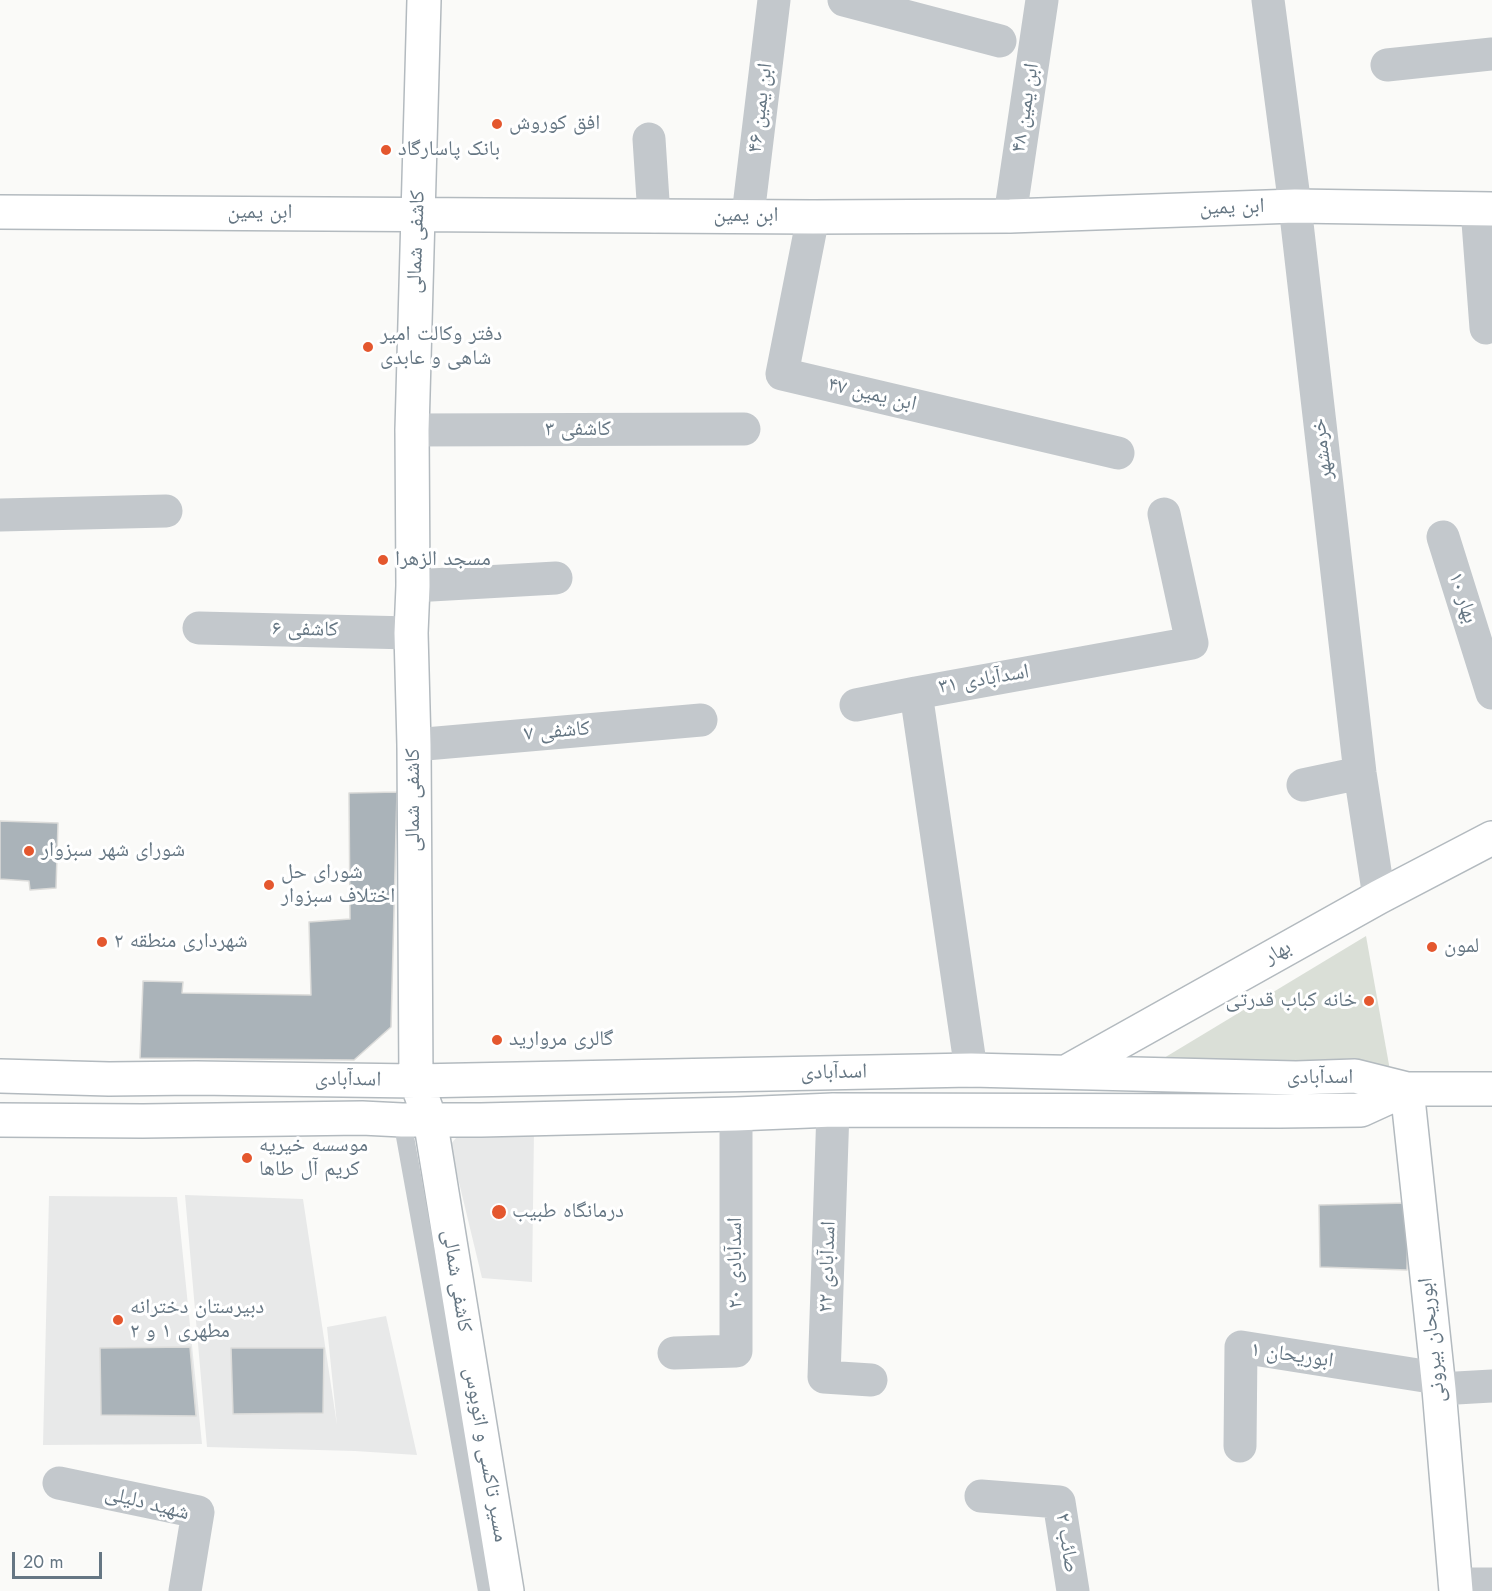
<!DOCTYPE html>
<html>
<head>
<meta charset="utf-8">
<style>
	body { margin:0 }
	#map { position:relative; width:1492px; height:1591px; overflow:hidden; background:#fafaf8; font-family:Jost,sans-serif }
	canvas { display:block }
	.scale { position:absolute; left:12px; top:1552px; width:90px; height:27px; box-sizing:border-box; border:3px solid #657683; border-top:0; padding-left:8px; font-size:18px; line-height:21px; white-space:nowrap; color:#657683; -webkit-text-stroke:4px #fff; paint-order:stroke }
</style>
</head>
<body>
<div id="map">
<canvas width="1492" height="1591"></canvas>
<div class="scale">20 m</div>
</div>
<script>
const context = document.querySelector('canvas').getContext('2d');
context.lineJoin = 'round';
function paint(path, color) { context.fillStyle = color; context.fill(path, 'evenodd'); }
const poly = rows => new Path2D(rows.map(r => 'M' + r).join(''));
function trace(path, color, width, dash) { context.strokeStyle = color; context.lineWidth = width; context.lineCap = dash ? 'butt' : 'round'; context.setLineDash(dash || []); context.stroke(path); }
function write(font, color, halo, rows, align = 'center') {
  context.font = font + ' Jost,"Noto Naskh Arabic",sans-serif'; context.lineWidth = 6; context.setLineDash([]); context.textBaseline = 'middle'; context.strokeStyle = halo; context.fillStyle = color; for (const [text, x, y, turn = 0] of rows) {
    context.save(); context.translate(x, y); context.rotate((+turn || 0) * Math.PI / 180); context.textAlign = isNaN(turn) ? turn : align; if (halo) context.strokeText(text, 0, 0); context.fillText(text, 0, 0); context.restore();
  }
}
paint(poly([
	[462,1131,534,1131,532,1282,482,1278,450,1145],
	[185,1195,303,1199,337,1425,327,1327,386,1316,417,1455,355,1451,207,1447],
	[49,1196,177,1197,202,1444,43,1445]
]), '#e8e9e9');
paint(poly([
	[1366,936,1391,1076,1159,1061]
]), '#dadfd7');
const building = poly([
	[397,792,391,1027,354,1060,140,1058,143,981,183,982,182,993,311,995,309,922,350,919,349,793,397,792],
	[0,821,58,823,56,888,30,890,29,881,0,879,0,821],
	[1408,1203,1407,1270,1320,1267,1319,1205,1408,1203],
	[190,1347,196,1416,101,1415,100,1348,190,1347],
	[231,1348,324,1348,323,1413,233,1414,231,1348]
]);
paint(building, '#aab3b9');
trace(building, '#dcdcda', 1.5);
const secondary = poly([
	[424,0,412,430,413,586,411,633,414,745,416,1081,430,1119,507,1591],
	[0,212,813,217,1010,216,1295,206,1492,209],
	[1068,1071,1379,897,1492,838],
	[0,1076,109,1079,196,1078,416,1081,971,1070,1296,1078,1355,1076,1407,1089,1492,1089],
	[1407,1089,1439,1389,1456,1591],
	[0,1120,143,1121,362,1118,402,1120,481,1120,736,1114,833,1110,1280,1111,1361,1110,1407,1089]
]);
trace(secondary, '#b3babf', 36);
trace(poly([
	[404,1114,402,1120,487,1591]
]), '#c3c8cc', 18);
trace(poly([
	[844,0,1000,41],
	[1268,0,1295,206,1360,773,1379,897],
	[1387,65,1492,54],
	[649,139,654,216],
	[1477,209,1486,328],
	[748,215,774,0],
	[1010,216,1042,0],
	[813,217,782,374,1118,453],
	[412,430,744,429],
	[0,515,166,511],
	[1443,537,1492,693],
	[413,586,556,578],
	[199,628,411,633],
	[856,705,916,693],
	[414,745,701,720],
	[1303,785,1360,773],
	[971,1070,916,693,1192,643,1164,514],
	[833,1110,824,1377,871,1380],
	[674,1353,736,1351,736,1114],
	[1439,1389,1492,1386],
	[1240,1446,1241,1347,1437,1378],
	[59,1483,198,1512,185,1591],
	[981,1496,1059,1502,1073,1591],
	[1455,1584,1492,1584]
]), '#c3c8cc', 33);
trace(secondary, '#fff', 33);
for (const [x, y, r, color] of [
	[497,124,6,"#e4572e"],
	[386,150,6,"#e4572e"],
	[368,347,6,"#e4572e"],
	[383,560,6,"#e4572e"],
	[29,851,6,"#e4572e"],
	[269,885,6,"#e4572e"],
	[102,942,6,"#e4572e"],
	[1432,947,6,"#e4572e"],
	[1369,1001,6,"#e4572e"],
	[497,1040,6,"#e4572e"],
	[247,1158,6,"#e4572e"],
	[499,1212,8,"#e4572e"],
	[118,1320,6,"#e4572e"]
]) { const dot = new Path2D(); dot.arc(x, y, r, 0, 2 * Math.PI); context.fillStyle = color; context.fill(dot); trace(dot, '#fff', 2); }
write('21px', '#657683', '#fff', [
	["ابن یمین ۴۶",761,108,-83],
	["ابن یمین ۴۸",1026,108,-81],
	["ابن یمین",1232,208,-2],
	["ابن یمین",260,213],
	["ابن یمین",746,216],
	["کاشفی شمالی",417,242,-88],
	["ابن یمین ۴۷",872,395,13],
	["کاشفی ۳",578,430],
	["خرمشهر",1323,449,-97],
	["بهار ۱۰",1462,598,72],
	["کاشفی ۶",305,630,1],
	["اسدآبادی ۳۱",984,680,-10],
	["کاشفی ۷",557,732,-5],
	["کاشفی شمالی",414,800,-90],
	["بهار",1278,953,-29],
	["اسدآبادی",834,1073,-1],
	["اسدآبادی",1320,1078],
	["اسدآبادی",348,1080,1],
	["اسدآبادی ۲۰",736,1263,-90],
	["اسدآبادی ۲۲",828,1267,-88],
	["کاشفی شمالی",456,1281,81],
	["ابوریحان بیرونی",1433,1340,-96],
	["ابوریحان ۱",1292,1356,8],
	["مسیر تاکسی و اتوبوس",485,1455,80],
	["شهید دلیلی",147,1504,14],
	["صائب ۲",1066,1543,81]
]);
write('21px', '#657683', '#fff', [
	["افق کوروش",509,124],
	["بانک پاسارگاد",398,150],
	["دفتر وکالت امیر",380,335],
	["شاهی و عابدی",380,359],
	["مسجد الزهرا",395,560],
	["شورای شهر سبزوار",41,851],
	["شورای حل",281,873],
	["اختلاف سبزوار",281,897],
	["شهرداری منطقه ۲",114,942],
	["لمون",1444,947],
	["خانه کباب قدرتی",1357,1001,"right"],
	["گالری مروارید",509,1040],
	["موسسه خیریه",259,1146],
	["کریم آل طاها",259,1170],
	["درمانگاه طبیب",512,1212],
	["دبیرستان دخترانه",130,1308],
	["مطهری ۱ و ۲",130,1332]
], 'left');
</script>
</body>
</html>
